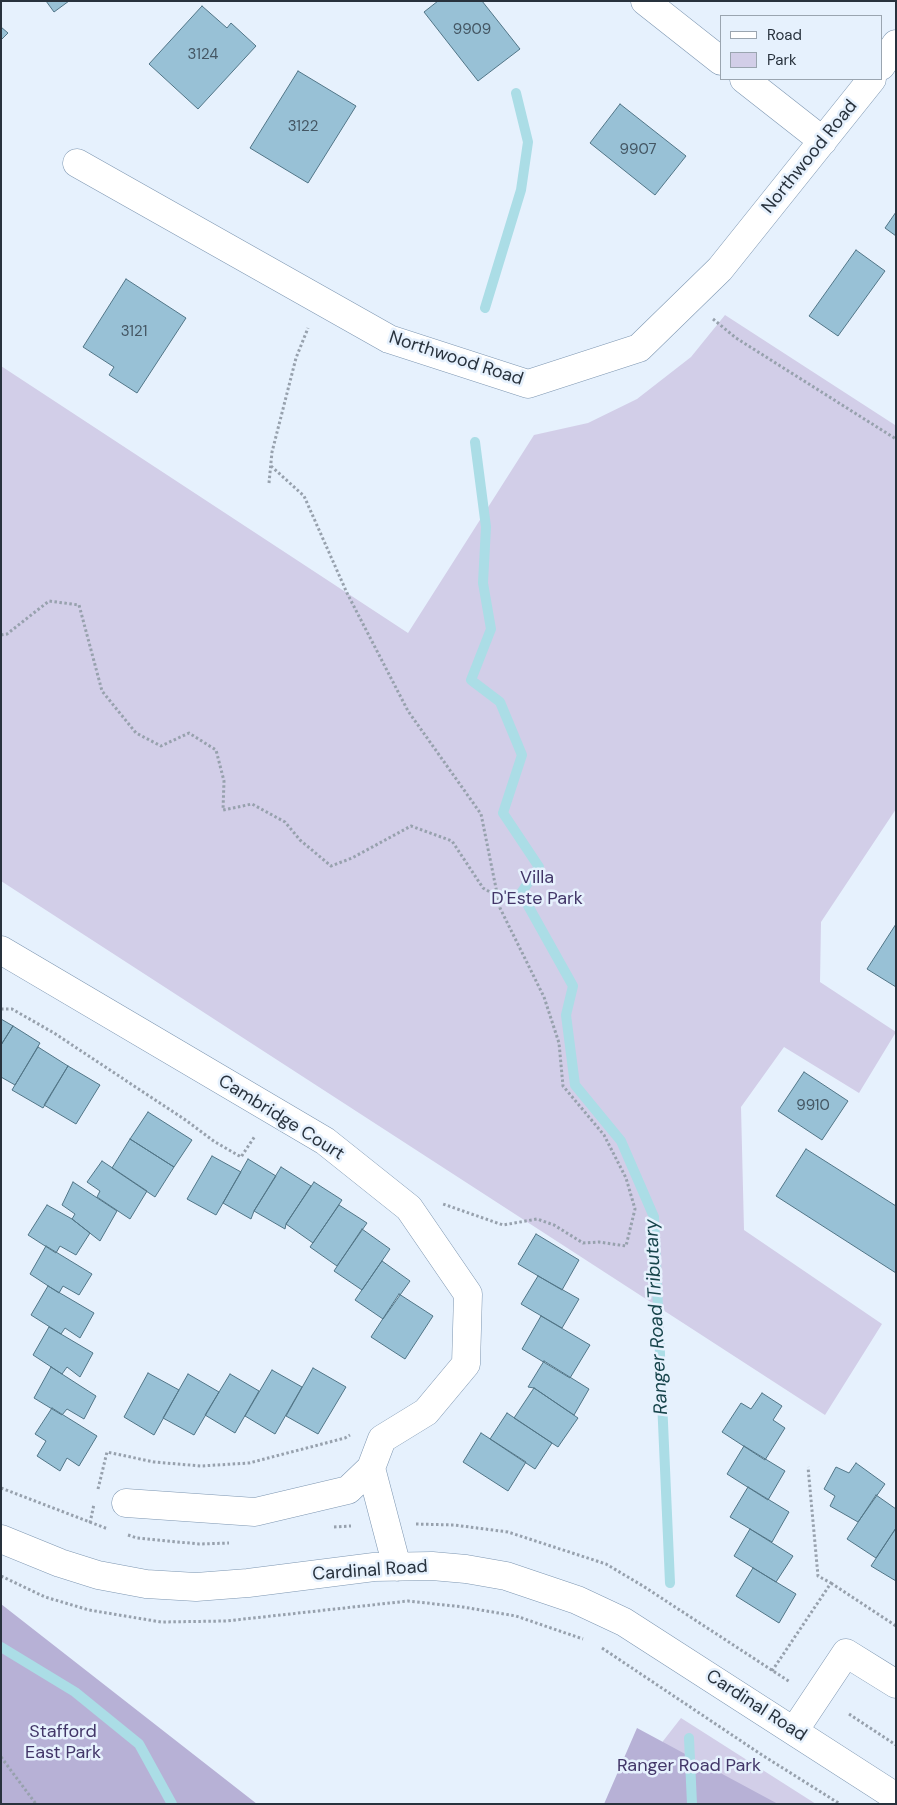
<!DOCTYPE html>
<html>
<head>
<meta charset="utf-8">
<style>
	body { margin:0 }
	#map { position:relative; width:897px; height:1805px; overflow:hidden; background:#e6f1fd; font-family:"DM Sans",sans-serif }
	canvas { display:block }
	.frame { position:absolute; inset:0; border:2px solid #28323d; pointer-events:none }
	.legend { position:absolute; left:720px; top:15px; width:162px; height:65px; box-sizing:border-box; background:#e6f1fd; border:1px solid #9aa5b0; margin:0; padding:6px 9px; list-style:none; font-size:15px; color:#28323d }
	.legend li { display:flex; align-items:center; gap:10px; height:25px }
	.legend b { width:25px; border:1px solid #9aa5b0 }
</style>
</head>
<body>
<div id="map">
<canvas width="897" height="1805"></canvas>
<div class="frame"></div>
<ul class="legend">
<li><b style="height:6px;background:#fff"></b>Road</li>
<li><b style="height:14px;background:#d2cee8"></b>Park</li>
</ul>
</div>
<script>
const context = document.querySelector('canvas').getContext('2d');
context.lineJoin = 'round';
function paint(path, color) { context.fillStyle = color; context.fill(path, 'evenodd'); }
const poly = rows => new Path2D(rows.map(r => 'M' + r).join(''));
function trace(path, color, width, dash) { context.strokeStyle = color; context.lineWidth = width; context.lineCap = dash ? 'butt' : 'round'; context.setLineDash(dash || []); context.stroke(path); }
function write(font, color, halo, rows, align = 'center') {
  context.font = font + ' "DM Sans",sans-serif'; context.lineWidth = 5; context.setLineDash([]); context.textBaseline = 'middle'; context.strokeStyle = halo; context.fillStyle = color; for (const [text, x, y, turn = 0] of rows) {
    context.save(); context.translate(x, y); context.rotate((+turn || 0) * Math.PI / 180); context.textAlign = isNaN(turn) ? turn : align; if (halo) context.strokeText(text, 0, 0); context.fillText(text, 0, 0); context.restore();
  }
}
paint(poly([
	[725,315,895,425,896,424,896,809,821,922,820,982,896,1032,859,1093,784,1047,741,1107,744,1230,882,1324,825,1415,1,881,1,366,408,633,534,435,588,423,637,399,691,357],
	[681,1718,816,1804,614,1804]
]), '#d2cee8');
paint(poly([
	[1,1604,257,1804,1,1804],
	[637,1728,778,1804,604,1804]
]), '#b7b1d6');
trace(poly([
	[485,308,521,190,528,142,516,93],
	[475,442,486,527,483,583,491,629,471,680,500,702,522,755,503,813,539,867,521,893,573,986,566,1015,575,1085,621,1141,654,1217,670,1583],
	[1,1647,75,1692,139,1744,172,1804],
	[689,1738,692,1804]
]), '#abdde6', 10);
const building = poly([
	[46,1,69,1,54,12,46,1],
	[438,1,482,1,520,49,478,81,424,12,438,1],
	[202,6,227,28,231,23,256,46,198,109,149,64,202,6],
	[1,27,8,33,1,40,1,27],
	[298,71,356,106,308,183,250,148,298,71],
	[620,104,686,156,655,195,590,143,620,104],
	[896,212,896,236,885,228,896,212],
	[856,250,885,271,838,336,809,316,856,250],
	[126,279,186,318,137,393,109,375,114,367,83,347,126,279],
	[896,924,896,987,867,969,896,924],
	[1,1019,13,1026,1,1045,1,1019],
	[13,1026,40,1043,15,1085,1,1077,1,1045,13,1026],
	[38,1047,68,1066,43,1108,12,1090,38,1047],
	[68,1066,100,1085,76,1124,44,1105,68,1066],
	[804,1072,848,1101,822,1140,778,1111,804,1072],
	[148,1112,192,1140,174,1167,130,1139,148,1112],
	[130,1139,174,1167,155,1197,112,1168,130,1139],
	[806,1149,896,1206,896,1273,776,1196,806,1149],
	[212,1156,241,1172,216,1215,187,1199,212,1156],
	[248,1159,276,1176,254,1211,251,1219,223,1203,248,1159],
	[102,1161,147,1191,130,1219,97,1197,100,1191,87,1182,102,1161],
	[281,1167,311,1186,286,1224,285,1229,254,1211,281,1167],
	[73,1182,117,1211,100,1241,72,1219,75,1214,62,1205,73,1182],
	[314,1182,342,1200,313,1243,286,1224,314,1182],
	[47,1205,72,1219,90,1233,76,1255,60,1246,56,1253,28,1235,47,1205],
	[339,1205,367,1223,337,1266,310,1247,339,1205],
	[362,1229,390,1249,362,1290,334,1271,362,1229],
	[536,1234,579,1260,562,1290,518,1264,536,1234],
	[46,1246,92,1274,79,1295,63,1286,59,1293,30,1274,46,1246],
	[382,1261,410,1281,383,1319,355,1300,382,1261],
	[538,1276,579,1299,562,1328,521,1304,538,1276],
	[48,1286,94,1313,80,1338,65,1328,61,1334,31,1315,48,1286],
	[399,1294,433,1316,405,1359,371,1337,399,1294],
	[541,1316,590,1345,570,1378,522,1349,541,1316],
	[49,1327,93,1353,80,1377,67,1367,62,1374,33,1355,49,1327],
	[544,1361,589,1389,574,1415,534,1388,528,1387,544,1361],
	[51,1367,96,1396,84,1419,67,1409,62,1415,34,1398,51,1367],
	[313,1368,346,1387,318,1434,286,1416,313,1368],
	[272,1370,302,1387,275,1434,245,1416,272,1370],
	[148,1373,179,1390,154,1435,124,1417,148,1373],
	[188,1374,219,1392,194,1435,163,1418,188,1374],
	[230,1374,259,1391,235,1433,205,1415,230,1374],
	[534,1388,578,1418,558,1447,514,1418,534,1388],
	[762,1393,782,1406,773,1420,785,1428,765,1460,722,1432,741,1403,751,1409,762,1393],
	[52,1408,97,1436,79,1466,67,1458,60,1471,37,1456,46,1441,35,1434,52,1408],
	[507,1413,552,1443,535,1469,490,1439,507,1413],
	[481,1433,526,1462,508,1491,463,1462,481,1433],
	[744,1446,785,1471,768,1500,727,1474,744,1446],
	[856,1463,885,1484,858,1522,830,1506,835,1496,824,1489,836,1467,849,1473,856,1463],
	[748,1487,789,1512,772,1542,730,1517,748,1487],
	[876,1495,896,1509,896,1528,876,1558,847,1539,876,1495],
	[896,1528,896,1581,871,1566,896,1528],
	[750,1529,793,1556,776,1582,734,1556,750,1529],
	[753,1568,796,1594,779,1623,736,1596,753,1568]
]);
paint(building, '#98c1d6');
trace(building, '#517587', 1);
const minor = poly([
	[645,1,721,61],
	[881,66,896,44],
	[744,79,823,141],
	[77,163,389,339,528,384,639,348,720,269,872,79],
	[1,950,325,1141,409,1208,468,1294,466,1364,426,1412,382,1439,371,1468,348,1490,255,1512,126,1503],
	[371,1468,397,1567],
	[1,1539,60,1563,98,1575,146,1584,196,1587,248,1583,374,1567,432,1566,466,1569,506,1576,577,1600,624,1622,896,1797],
	[794,1731,846,1653,896,1684]
]);
trace(minor, '#7d96b1', 29);
trace(poly([
	[713,319,736,338,896,439],
	[271,466,304,496,347,593,408,711,481,814,500,908,544,997,559,1043,563,1086,604,1135,626,1178,635,1209,626,1246,599,1242,583,1243,554,1225,537,1219,503,1225,443,1204],
	[269,483,272,452,296,358,308,328],
	[1,635,7,634,49,601,79,605,102,691,136,733,161,746,189,733,216,750,224,781,223,810,252,804,285,822,300,840,331,866,352,858,411,826,452,841,483,888,497,896],
	[1,1009,12,1009,54,1033,187,1121,215,1142,241,1157,255,1136],
	[1,1488,108,1529],
	[98,1489,107,1452,154,1462,201,1466,249,1463,345,1438,350,1435],
	[90,1523,94,1504],
	[416,1524,454,1525,508,1532,606,1564,643,1586,790,1682],
	[334,1527,351,1526],
	[128,1535,137,1538,199,1544,229,1543],
	[1,1576,45,1597,89,1610,161,1622,226,1621,408,1601,463,1607,516,1616,583,1639],
	[831,1583,896,1626],
	[602,1648,762,1755,840,1804],
	[772,1671,831,1583,818,1576,808,1467],
	[849,1714,896,1745],
	[1,1757,36,1804]
]), '#97a1ad', 3, [2.5, 2.5]);
trace(minor, '#fff', 28);
write('15px', '#445663', null, [
	["9909",472,30],
	["3124",203,55],
	["3122",303,127],
	["9907",638,150],
	["3121",134,332],
	["9910",813,1106]
]);
write('18px', '#28323d', '#e6f1fd', [
	["Northwood Road",810,157,-51],
	["Northwood Road",456,359,18],
	["Cambridge Court",281,1118,32],
	["Cardinal Road",370,1571,-4],
	["Cardinal Road",756,1706,33]
]);
write('18px', '#423668', '#e6f1fd', [
	["Villa",537,878],
	["D'Este Park",537,899],
	["Stafford",63,1732],
	["East Park",63,1753],
	["Ranger Road Park",689,1766]
]);
write('italic 19px', '#17444b', '#e6f1fd', [
	["Ranger Road Tributary",657,1317,-93]
]);
</script>
</body>
</html>
